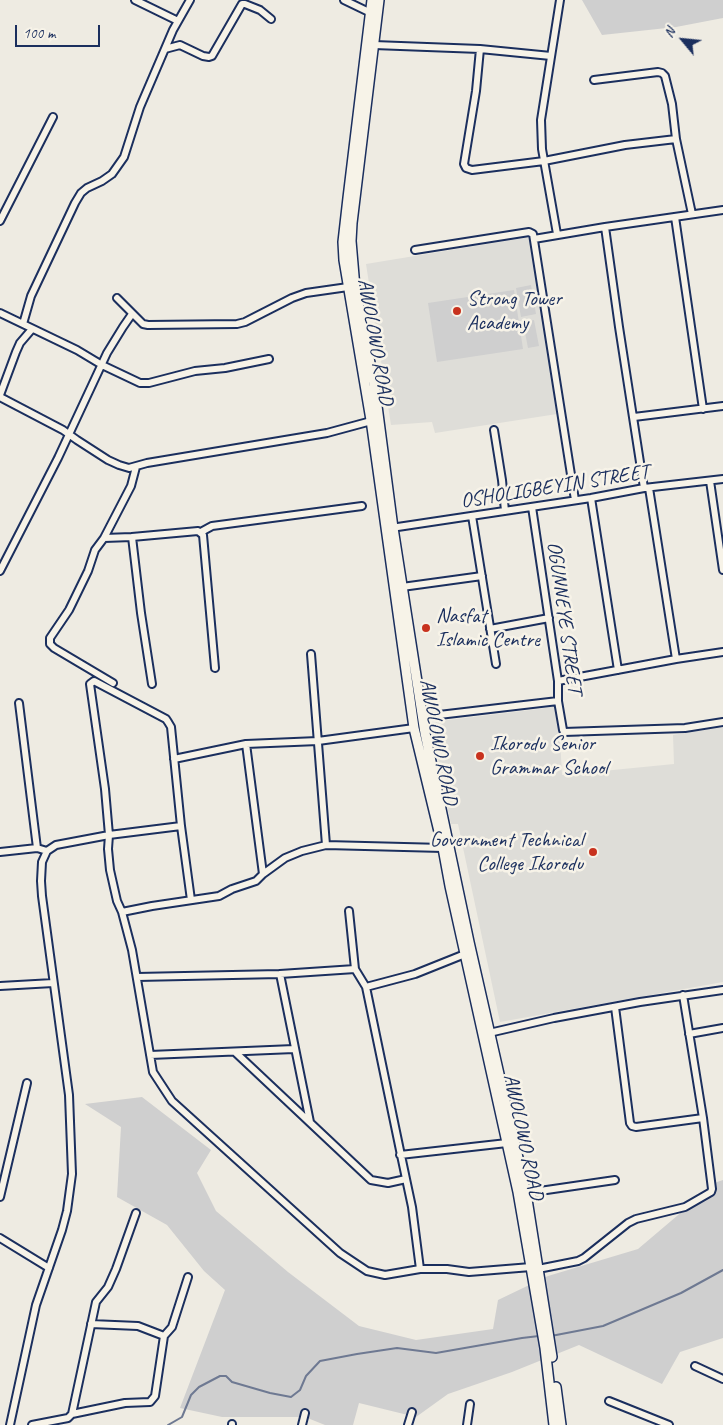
<!DOCTYPE html>
<html>
<head>
<meta charset="utf-8">
<style>
	body { margin:0 }
	#map { position:relative; width:723px; height:1425px; overflow:hidden; background:#eeebe2; font-family:Caveat,sans-serif }
	canvas { display:block }
	.north { position:absolute; left:658px; top:15px; width:50px; height:50px; -webkit-text-stroke:4px #f7f3e8; paint-order:stroke; rotate:298deg; font-size:14px; font-weight:700; line-height:20px; text-align:center; color:#1b2f5e }
	.north::after { content:''; display:block; margin:auto; width:18px; height:22px; background:#1b2f5e; clip-path:polygon(50% 0,100% 100%,50% 72%,0 100%) }
	.scale { position:absolute; left:15px; top:25px; width:85px; height:22px; box-sizing:border-box; border:2px solid #1b2f5e; border-top:0; padding-left:6px; font-size:15px; line-height:18px; white-space:nowrap; color:#1b2f5e; -webkit-text-stroke:4px #f7f3e8; paint-order:stroke }
</style>
</head>
<body>
<div id="map">
<canvas width="723" height="1425"></canvas>
<div class="north">N</div>
<div class="scale">100 m</div>
</div>
<script>
const context = document.querySelector('canvas').getContext('2d');
context.lineJoin = 'round';
function paint(path, color) { context.fillStyle = color; context.fill(path, 'evenodd'); }
const poly = rows => new Path2D(rows.map(r => 'M' + r).join(''));
function trace(path, color, width, dash) { context.strokeStyle = color; context.lineWidth = width; context.lineCap = dash ? 'butt' : 'round'; context.setLineDash(dash || []); context.stroke(path); }
function write(font, color, halo, rows, align = 'center') {
  context.font = font + ' Caveat,sans-serif'; context.lineWidth = 5; context.setLineDash([]); context.textBaseline = 'middle'; context.strokeStyle = halo; context.fillStyle = color; for (const [text, x, y, turn = 0] of rows) {
    context.save(); context.translate(x, y); context.rotate((+turn || 0) * Math.PI / 180); context.textAlign = isNaN(turn) ? turn : align; if (halo) context.strokeText(text, 0, 0); context.fillText(text, 0, 0); context.restore();
  }
}
paint(poly([
	[530,237,557,414,435,433,432,422,391,425,366,264],
	[557,706,560,738,562,775,674,764,673,735,723,727,723,982,500,1022,458,824,451,824,444,792,432,722,539,709]
]), '#deddd8');
paint(poly([
	[582,0,723,0,723,18,676,27,602,35],
	[531,285,536,314,521,317,516,288],
	[514,290,523,349,437,362,428,303],
	[534,320,539,346,528,348,523,322],
	[142,1097,211,1150,197,1173,216,1211,288,1272,359,1326,416,1340,493,1329,498,1300,548,1276,638,1249,717,1182,723,1180,723,1338,680,1352,662,1384,579,1345,512,1372,448,1394,416,1417,359,1403,353,1425,325,1425,305,1417,222,1417,180,1408,225,1290,204,1271,167,1225,117,1197,121,1127,85,1104]
]), '#cfcfcf');
trace(poly([
	[551,1336,603,1326,681,1293,723,1270],
	[168,1425,182,1417,191,1395,199,1387,220,1376,226,1376,232,1382,270,1393,291,1397,300,1390,306,1376,320,1361,357,1354,397,1348,436,1353,522,1338,539,1336]
]), '#6e7992', 2);
const minor = poly([
	[135,0,178,21],
	[344,0,371,13],
	[374,45,480,49,551,56],
	[165,49,180,45,203,56,209,57,212,56,242,4,245,4,260,10,271,19],
	[480,49,476,91,464,164,466,168,472,170,544,161,625,145,676,139],
	[594,80,658,72,662,73,665,76,672,104,676,139,692,214],
	[675,217,703,409],
	[0,221,53,117],
	[605,227,619,327,644,488],
	[557,234,542,149,541,120,560,0],
	[534,239,605,227,723,210],
	[415,250,529,232,533,234,575,500],
	[117,298,143,324,148,325,237,324,245,322,292,298,306,293,348,287],
	[0,313,77,350,102,365,140,383,149,383,195,371,225,368,269,359],
	[23,324,31,296,75,203,81,193,87,188,102,181,112,174,124,157,140,107,173,30,190,0],
	[0,395,16,352,20,343,32,329],
	[0,397,63,430,77,440,108,460,119,465,129,468,147,463,327,433,375,420],
	[634,417,723,406],
	[494,430,502,480,505,511],
	[710,481,723,570],
	[649,488,676,659],
	[591,498,618,670],
	[532,507,558,681,558,701,563,730,564,732,685,728,723,722],
	[472,516,496,664],
	[391,528,591,498,644,488,723,479],
	[201,532,212,526,362,506],
	[132,537,141,613,152,684],
	[104,538,132,537,198,531,203,535,215,668],
	[0,571,58,458,107,353,123,327,132,314],
	[402,587,482,576],
	[490,629,549,618],
	[311,654,326,845],
	[558,681,676,659,723,652],
	[113,683,54,648,50,644,50,638,69,610,88,571,95,550,104,538,131,486,136,467],
	[19,703,37,848],
	[422,717,558,701],
	[246,744,263,874],
	[174,759,246,744,318,741,414,728],
	[0,852,37,848,47,851],
	[191,900,181,826,171,727,168,722,166,719,94,681,90,684,105,789,109,835,108,849,110,870,117,901,122,912,132,950,153,1072,172,1101,340,1253,367,1271,385,1275,420,1269,447,1269,469,1272,531,1267],
	[349,911,355,969,366,987,402,1160,412,1207,420,1269],
	[122,912,152,906,219,896,232,889,256,881,263,874,285,858,302,851,326,845,443,848],
	[280,974,310,1122],
	[137,977,280,974,355,969],
	[0,986,53,983],
	[366,987,415,974,465,954],
	[615,1007,630,1123,632,1126,636,1127,703,1118],
	[489,1033,554,1018,640,1002,723,990],
	[689,1034,723,1028],
	[235,1052,371,1180,388,1183,406,1179],
	[150,1055,294,1049],
	[400,1155,507,1143],
	[526,1193,615,1180],
	[0,1197,27,1083],
	[0,1238,49,1268],
	[538,1269,578,1261,584,1258,628,1223,636,1219,685,1207,711,1192,712,1189,703,1118,683,995],
	[91,1324,138,1326,164,1336],
	[695,1366,723,1379],
	[609,1401,669,1425],
	[72,1414,96,1302,108,1287,116,1269,136,1213],
	[10,1425,36,1305,62,1230,67,1211,72,1174,69,1095,42,896,41,881,42,862,47,851,56,845,109,835,181,826],
	[32,1425,68,1418,72,1414,125,1403,150,1402,155,1396,164,1336,172,1327,188,1277],
	[232,1425,232,1424],
	[302,1425,305,1413],
	[408,1425,412,1412],
	[467,1425,470,1404]
]);
const secondary = poly([
	[372,0,348,198,343,242,344,260,371,420,414,728,443,848,450,886,518,1192,545,1348,554,1425],
	[379,0,352,223,351,241,355,288,374,383,393,528,425,733,469,942,526,1193,552,1357],
	[556,1387,561,1425]
]);
trace(minor, '#1b2f5e', 10);
trace(secondary, '#1b2f5e', 12);
trace(minor, '#f7f3e8', 6);
trace(secondary, '#f7f3e8', 9);
for (const [x, y, r, color] of [
	[457,311,5,"#c8321e"],
	[426,628,5,"#c8321e"],
	[480,756,5,"#c8321e"],
	[593,852,5,"#c8321e"]
]) { const dot = new Path2D(); dot.arc(x, y, r, 0, 2 * Math.PI); context.fillStyle = color; context.fill(dot); trace(dot, '#f7f3e8', 2); }
write('21px', '#1b2f5e', '#f7f3e8', [
	["Strong Tower",467,299],
	["Academy",467,323],
	["Nasfat",436,616],
	["Islamic Centre",436,640],
	["Ikorodu Senior",490,744],
	["Grammar School",490,768],
	["Government Technical",583,840,"right"],
	["College Ikorodu",583,864,"right"]
], 'left');
write('21px', '#1b2f5e', '#f7f3e8', [
	["AWOLOWO ROAD",375,342,80],
	["OSHOLIGBEYIN STREET",555,487,-9],
	["OGUNNEYE STREET",564,618,82],
	["AWOLOWO ROAD",438,742,79],
	["AWOLOWO ROAD",523,1137,78]
]);
</script>
</body>
</html>
